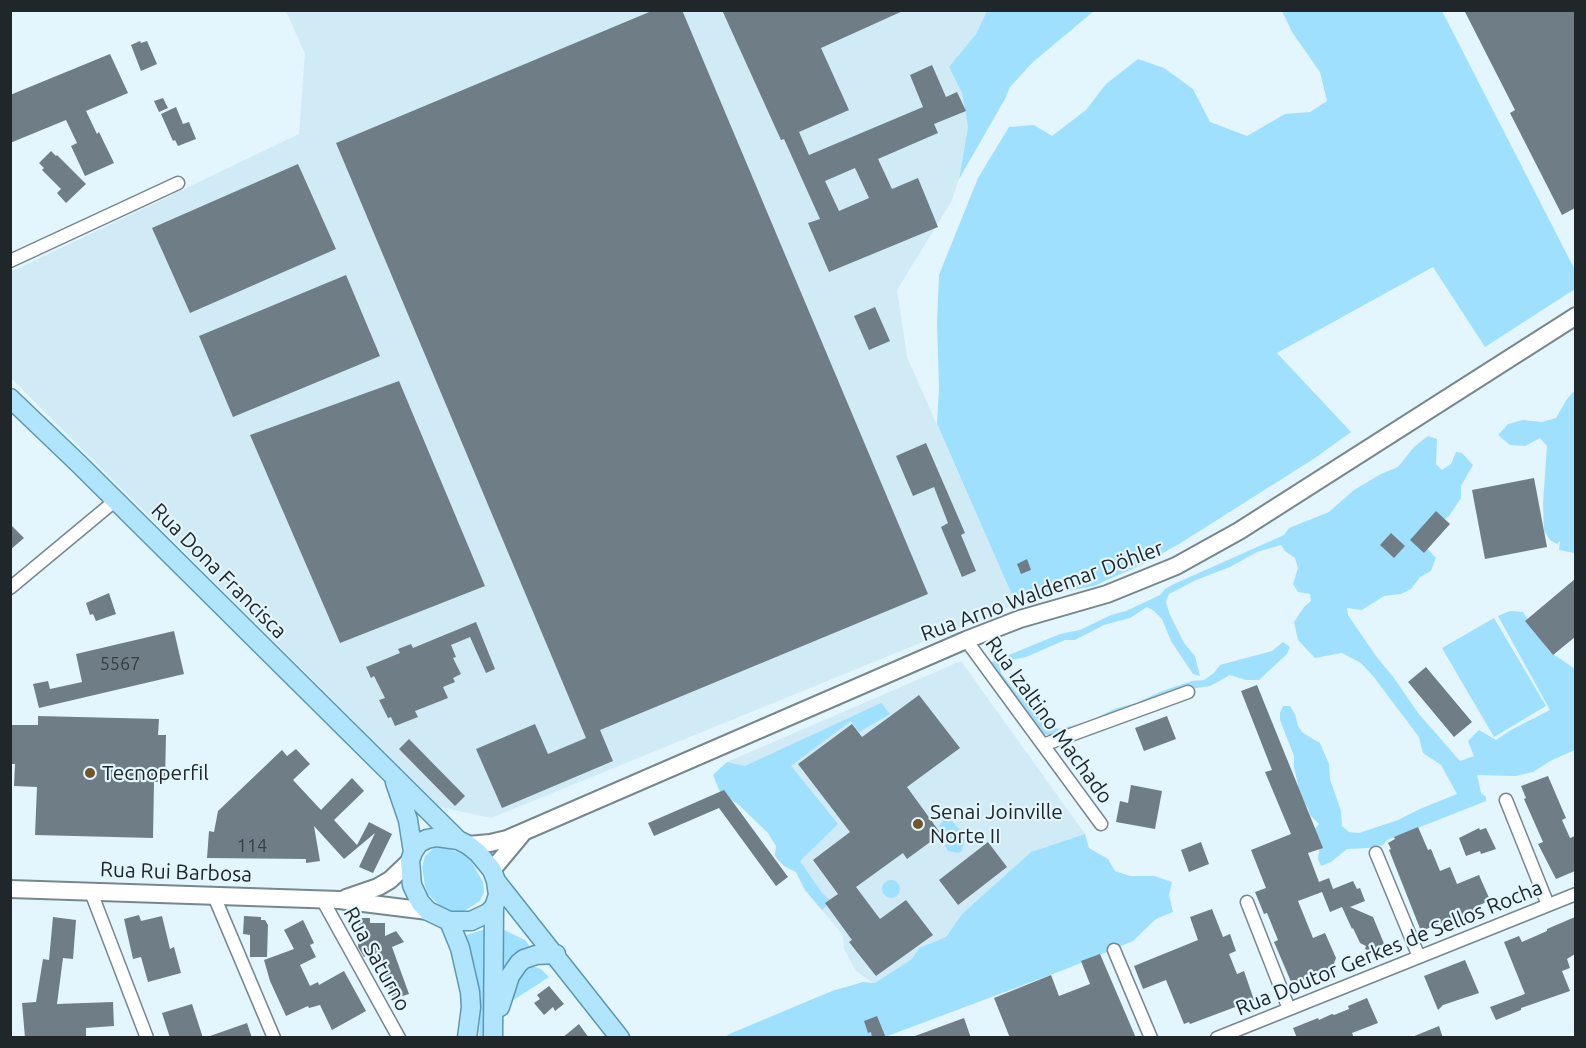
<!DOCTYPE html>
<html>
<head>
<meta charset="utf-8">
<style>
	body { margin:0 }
	#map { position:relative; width:1586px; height:1048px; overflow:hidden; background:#e3f5fd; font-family:Ubuntu,sans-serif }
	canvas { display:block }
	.frame { position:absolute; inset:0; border:12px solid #20272a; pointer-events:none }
</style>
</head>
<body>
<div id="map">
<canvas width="1586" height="1048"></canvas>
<div class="frame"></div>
</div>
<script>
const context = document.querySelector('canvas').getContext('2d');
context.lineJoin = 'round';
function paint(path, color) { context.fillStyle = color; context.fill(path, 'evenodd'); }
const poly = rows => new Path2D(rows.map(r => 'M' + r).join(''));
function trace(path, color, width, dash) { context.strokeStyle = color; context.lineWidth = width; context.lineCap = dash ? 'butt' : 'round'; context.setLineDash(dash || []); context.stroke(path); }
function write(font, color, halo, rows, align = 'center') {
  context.font = font + ' Ubuntu,sans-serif'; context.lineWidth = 4.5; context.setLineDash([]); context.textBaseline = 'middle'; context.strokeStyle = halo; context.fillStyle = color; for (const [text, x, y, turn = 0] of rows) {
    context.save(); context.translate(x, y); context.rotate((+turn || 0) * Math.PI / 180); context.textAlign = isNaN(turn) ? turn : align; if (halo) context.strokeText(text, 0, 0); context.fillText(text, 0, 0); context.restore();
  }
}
paint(poly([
	[286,11,987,11,976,34,949,67,962,93,968,127,959,179,951,202,897,290,907,357,1016,604,491,818,440,807,11,378,11,272,299,134,305,54],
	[961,661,1085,834,1031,852,962,914,946,937,919,948,912,959,875,984,856,971,844,949,843,935,805,890,796,872,784,866,775,856,776,846,768,833,738,804,720,792,713,775,727,762]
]), '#d0eaf6');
paint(poly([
	[987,11,1094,11,1033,62,1010,87,1005,99,959,179,968,127,962,93,949,67,976,34],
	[1282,11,1442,11,1575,270,1575,289,1485,347,1433,267,1277,353,1351,432,1315,458,1179,544,1143,564,1094,586,1047,595,1016,604,937,424,939,387,937,323,939,275,978,178,1009,127,1034,125,1052,136,1086,110,1106,84,1138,59,1164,68,1193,89,1210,122,1247,136,1285,114,1310,112,1327,101,1320,72,1292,32],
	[1575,390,1575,553,1559,550,1560,541,1557,544,1550,540,1544,531,1543,504,1547,446,1540,438,1525,446,1510,445,1498,435,1508,424,1523,420,1542,422,1556,418,1567,399],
	[1428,436,1437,439,1436,464,1442,470,1451,464,1456,452,1462,453,1473,465,1461,486,1461,498,1449,516,1431,531,1427,548,1436,558,1431,571,1420,577,1411,589,1401,594,1384,596,1362,610,1347,608,1348,615,1376,656,1394,678,1418,713,1460,761,1474,756,1468,741,1479,730,1496,740,1511,730,1550,710,1498,616,1510,611,1523,612,1549,651,1575,669,1575,750,1552,760,1533,772,1515,776,1477,775,1481,793,1486,797,1486,801,1387,840,1383,845,1368,848,1347,849,1331,862,1321,866,1318,859,1320,844,1315,829,1319,824,1310,815,1308,808,1298,792,1298,784,1294,768,1294,756,1280,720,1280,713,1283,706,1290,706,1295,714,1298,726,1303,733,1320,743,1329,764,1330,779,1341,811,1342,826,1349,832,1359,833,1398,820,1420,809,1457,794,1441,765,1423,753,1419,737,1373,676,1361,663,1342,653,1315,658,1298,640,1294,622,1304,607,1311,601,1310,594,1298,592,1293,584,1298,568,1295,558,1285,551,1281,545,1257,552,1230,567,1196,580,1169,594,1166,602,1170,615,1184,643,1195,656,1200,676,1193,674,1171,641,1162,619,1154,611,1147,607,1130,618,1104,625,1075,640,1065,640,1026,657,1011,660,1000,668,1001,673,1015,691,1045,722,1058,729,1089,722,1114,709,1136,703,1162,691,1192,681,1204,680,1214,673,1220,665,1272,651,1283,642,1290,647,1287,654,1259,680,1246,680,1230,675,1210,686,1190,689,1057,737,1044,734,1036,726,987,664,1060,634,1080,630,1111,615,1126,611,1160,595,1165,589,1174,584,1284,535,1289,528,1329,512,1354,490,1381,474,1398,467,1414,447],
	[1494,618,1546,706,1494,737,1442,648],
	[881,703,890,714,859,732,851,721,791,766,838,824,800,861,822,893,831,901,822,910,805,890,796,872,784,866,775,856,776,846,768,833,738,804,720,792,713,775,727,762,745,766],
	[944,820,951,820,961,831,964,840,962,851,958,853,948,851,945,846,951,840,945,833,939,832,939,826],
	[1085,834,1089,848,1108,859,1115,871,1130,876,1154,876,1172,882,1169,895,1173,912,1156,919,1133,941,1066,969,885,1037,731,1038,727,1035,832,991,863,982,875,983,912,959,919,948,946,937,962,914,1031,852],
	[442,846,464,855,471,861,483,882,484,892,480,901,464,911,451,911,440,906,428,894,425,886,422,867,425,856,434,848],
	'882 889a9 9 0 1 1 18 0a9 9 0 1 1-18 0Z',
	[489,928,487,1010,484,1037,479,1037,481,997,470,954,463,936],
	[500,928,525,940,531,948,510,961,504,968,498,992],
	[532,966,541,969,549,977,512,1001,512,989,518,973]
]), '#9fe0fe');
paint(poly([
	[654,10,682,10,928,594,600,730,613,761,502,808,476,749,535,724,548,754,586,738,336,143],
	[722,10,905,10,821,48,849,110,799,132,809,155,923,107,910,75,932,65,946,97,957,92,966,111,934,124,938,133,878,159,892,189,918,178,938,227,829,272,808,223,820,219,784,139,781,140],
	[855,168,869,198,839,211,825,181],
	[1464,10,1575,10,1575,208,1562,215,1510,113,1515,110],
	[140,41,141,43,147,41,157,64,141,71,131,45],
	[110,54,128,93,86,111,97,134,99,132,114,163,85,176,71,146,77,143,66,120,10,143,10,95],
	[163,98,168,108,159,112,154,101],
	[176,107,183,124,189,122,196,139,178,146,175,140,173,141,161,114],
	[51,151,56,156,57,155,86,184,66,203,57,193,61,189,42,170,44,168,39,163],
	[298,164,336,249,190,313,152,228],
	[346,275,380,356,233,417,199,336],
	[875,307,890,341,869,350,854,316],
	[399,381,485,586,340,643,250,435],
	[926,443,965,533,961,535,976,571,962,577,941,527,948,523,934,487,913,496,896,456],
	[1534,478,1547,547,1485,559,1472,490],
	[1436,511,1450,524,1424,553,1410,540],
	[10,524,24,538,10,550],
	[1391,533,1405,546,1394,558,1380,545],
	[1027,559,1031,570,1021,574,1017,564],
	[1575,579,1575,637,1553,655,1525,621],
	[109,593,116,614,96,621,93,614,90,615,86,603],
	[476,622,495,669,486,673,470,637,451,645,456,657,453,658,461,674,453,678,455,682,443,687,448,698,415,711,418,717,395,726,391,717,388,718,379,700,385,698,374,676,371,678,366,667,400,653,398,649,411,644,413,648],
	[174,631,184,674,39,708,33,684,48,681,50,689,82,682,76,654],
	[1426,667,1472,722,1454,737,1408,682],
	[1257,685,1323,848,1308,853,1319,882,1329,878,1333,889,1353,881,1357,889,1360,888,1365,901,1350,907,1373,917,1385,946,1372,952,1365,949,1366,946,1360,943,1353,928,1352,929,1342,907,1330,912,1322,892,1298,901,1313,938,1325,933,1336,958,1332,969,1292,984,1274,942,1278,940,1267,913,1264,914,1255,892,1266,888,1251,850,1291,834,1265,772,1272,770,1241,691],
	[919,695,960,748,907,787,941,834,907,859,903,853,856,887,880,919,906,900,933,935,876,976,849,942,852,940,825,903,838,894,813,860,850,832,798,764,852,724,862,737],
	[38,716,159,719,158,735,166,735,165,782,154,782,153,838,35,835,37,787,14,786,15,764,10,764,10,725,38,725],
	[1167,716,1176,739,1144,751,1135,728],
	[409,739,465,796,455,806,399,749],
	[296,749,310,764,293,780,321,810,352,778,364,791,334,820,357,845,369,822,392,834,373,873,359,867,375,833,344,859,314,826,320,861,306,863,306,859,207,858,209,831,214,832,218,811,282,750,287,756],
	[1548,776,1566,818,1562,820,1570,838,1575,836,1575,871,1556,879,1538,844,1543,842,1524,799,1526,798,1521,786],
	[1131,785,1162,791,1155,829,1116,822,1120,801,1128,803],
	[724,790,788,877,776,886,719,808,654,836,648,823],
	[1418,827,1428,850,1431,849,1440,871,1450,867,1457,884,1479,875,1490,900,1478,906,1479,910,1458,919,1457,917,1421,931,1389,850,1391,849,1388,843,1395,839,1394,837],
	[1479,828,1480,830,1486,828,1496,849,1481,854,1480,851,1466,856,1459,838],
	[988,842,1007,867,958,905,939,880],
	[1201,842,1209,864,1189,872,1181,850],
	[1212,909,1223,937,1230,934,1236,951,1229,954,1237,974,1244,971,1254,1000,1190,1024,1189,1022,1184,1024,1166,980,1143,989,1134,966,1198,940,1190,917],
	[139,915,141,921,162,916,170,949,174,947,181,973,148,982,141,957,133,959,124,919],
	[244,916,261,917,261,920,265,920,268,925,267,957,250,957,250,935,243,934],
	[53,917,76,920,73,959,63,958,57,1004,113,1002,114,1026,86,1028,86,1038,25,1038,22,1003,36,1002,43,959,49,960],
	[1575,917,1575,954,1567,959,1570,968,1562,971,1570,991,1521,1008,1521,1010,1496,1020,1490,1007,1525,994,1504,942,1519,936,1522,942,1547,931,1547,929],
	[359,918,370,918,370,923,385,923,385,936,396,931,404,942,392,947,409,994,393,999,377,953,373,955,372,952,364,957,358,947],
	[303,920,314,943,310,945,316,957,300,965,310,986,318,982,319,985,344,971,366,1011,332,1030,320,1005,309,1008,308,1006,286,1016,270,981,264,960,294,949,284,930],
	[1100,954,1136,1038,1010,1038,994,998,1051,975,1059,996,1090,984,1081,961],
	[1465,960,1479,993,1443,1005,1438,1010,1424,976],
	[549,986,564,1004,555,1011,553,1007,544,1015,534,1003,540,999,537,995],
	[1367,998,1378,1023,1352,1033,1354,1038,1297,1038,1293,1028,1318,1018,1319,1020,1332,1014,1334,1015,1349,1009,1348,1006],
	[192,1004,203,1038,170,1038,162,1013],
	[877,1016,886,1038,872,1038,871,1032,868,1033,864,1021],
	[964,1018,971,1038,916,1038,915,1036],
	[247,1023,252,1038,210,1038,210,1036],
	[579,1024,589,1038,562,1038],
	[1439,1026,1443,1038,1412,1038,1412,1037]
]), '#6f7e86');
const street = poly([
	[10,261,178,183],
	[10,588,116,500],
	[966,640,1101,824],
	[1043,745,1188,692],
	[1506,800,1548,905],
	[1376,853,1419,957],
	[91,892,147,1038],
	[214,896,274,1038],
	[322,899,399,1038],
	[1247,902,1289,1009],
	[1114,950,1151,1038],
	[1217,1038,1576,894]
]);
const secondary = poly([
	[468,845,490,843,507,839,966,640,1020,619,1107,594,1176,566,1239,531,1576,316],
	[492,870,522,834],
	[10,889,339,900,428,911],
	[346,898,378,887,390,880,410,861]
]);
const primary = poly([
	[10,398,78,463,458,840],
	[395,782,408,820,413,852],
	[437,837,458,840,468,845,478,853,492,870,496,881,498,895,494,907,488,913,471,921,449,921,428,911,420,902,412,885,410,861,413,852,419,843,427,839,437,837],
	[496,881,620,1038],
	[449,921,460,948,470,992,471,1007,467,1038],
	[500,1007,510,976,519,963,524,959,536,955,556,954],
	[493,1038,494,907]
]);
trace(street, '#77878e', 15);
trace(secondary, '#77878e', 20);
trace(primary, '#5c97b2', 21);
trace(street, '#fff', 12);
trace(secondary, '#fff', 16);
trace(primary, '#b0e5fd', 18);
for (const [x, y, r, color] of [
	[90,773,6,"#715629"],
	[918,824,6,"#715629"]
]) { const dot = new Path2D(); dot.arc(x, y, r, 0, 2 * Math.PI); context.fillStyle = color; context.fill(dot); trace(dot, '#e3f5fd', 2); }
write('18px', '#343d41', null, [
	["5567",120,664],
	["114",252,846]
]);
write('21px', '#20272a', '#e3f5fd', [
	["Rua Dona Francisca",219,571,45],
	["Rua Arno Waldemar Döhler",1042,591,-20],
	["Rua Izaltino Machado",1049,720,54],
	["Rua Rui Barbosa",176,872,2],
	["Rua Doutor Gerkes de Sellos Rocha",1389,948,-22],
	["Rua Saturno",377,959,61]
]);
write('21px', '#20272a', '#e3f5fd', [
	["Tecnoperfil",102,773],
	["Senai Joinville",930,812],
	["Norte II",930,836]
], 'left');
</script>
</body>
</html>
